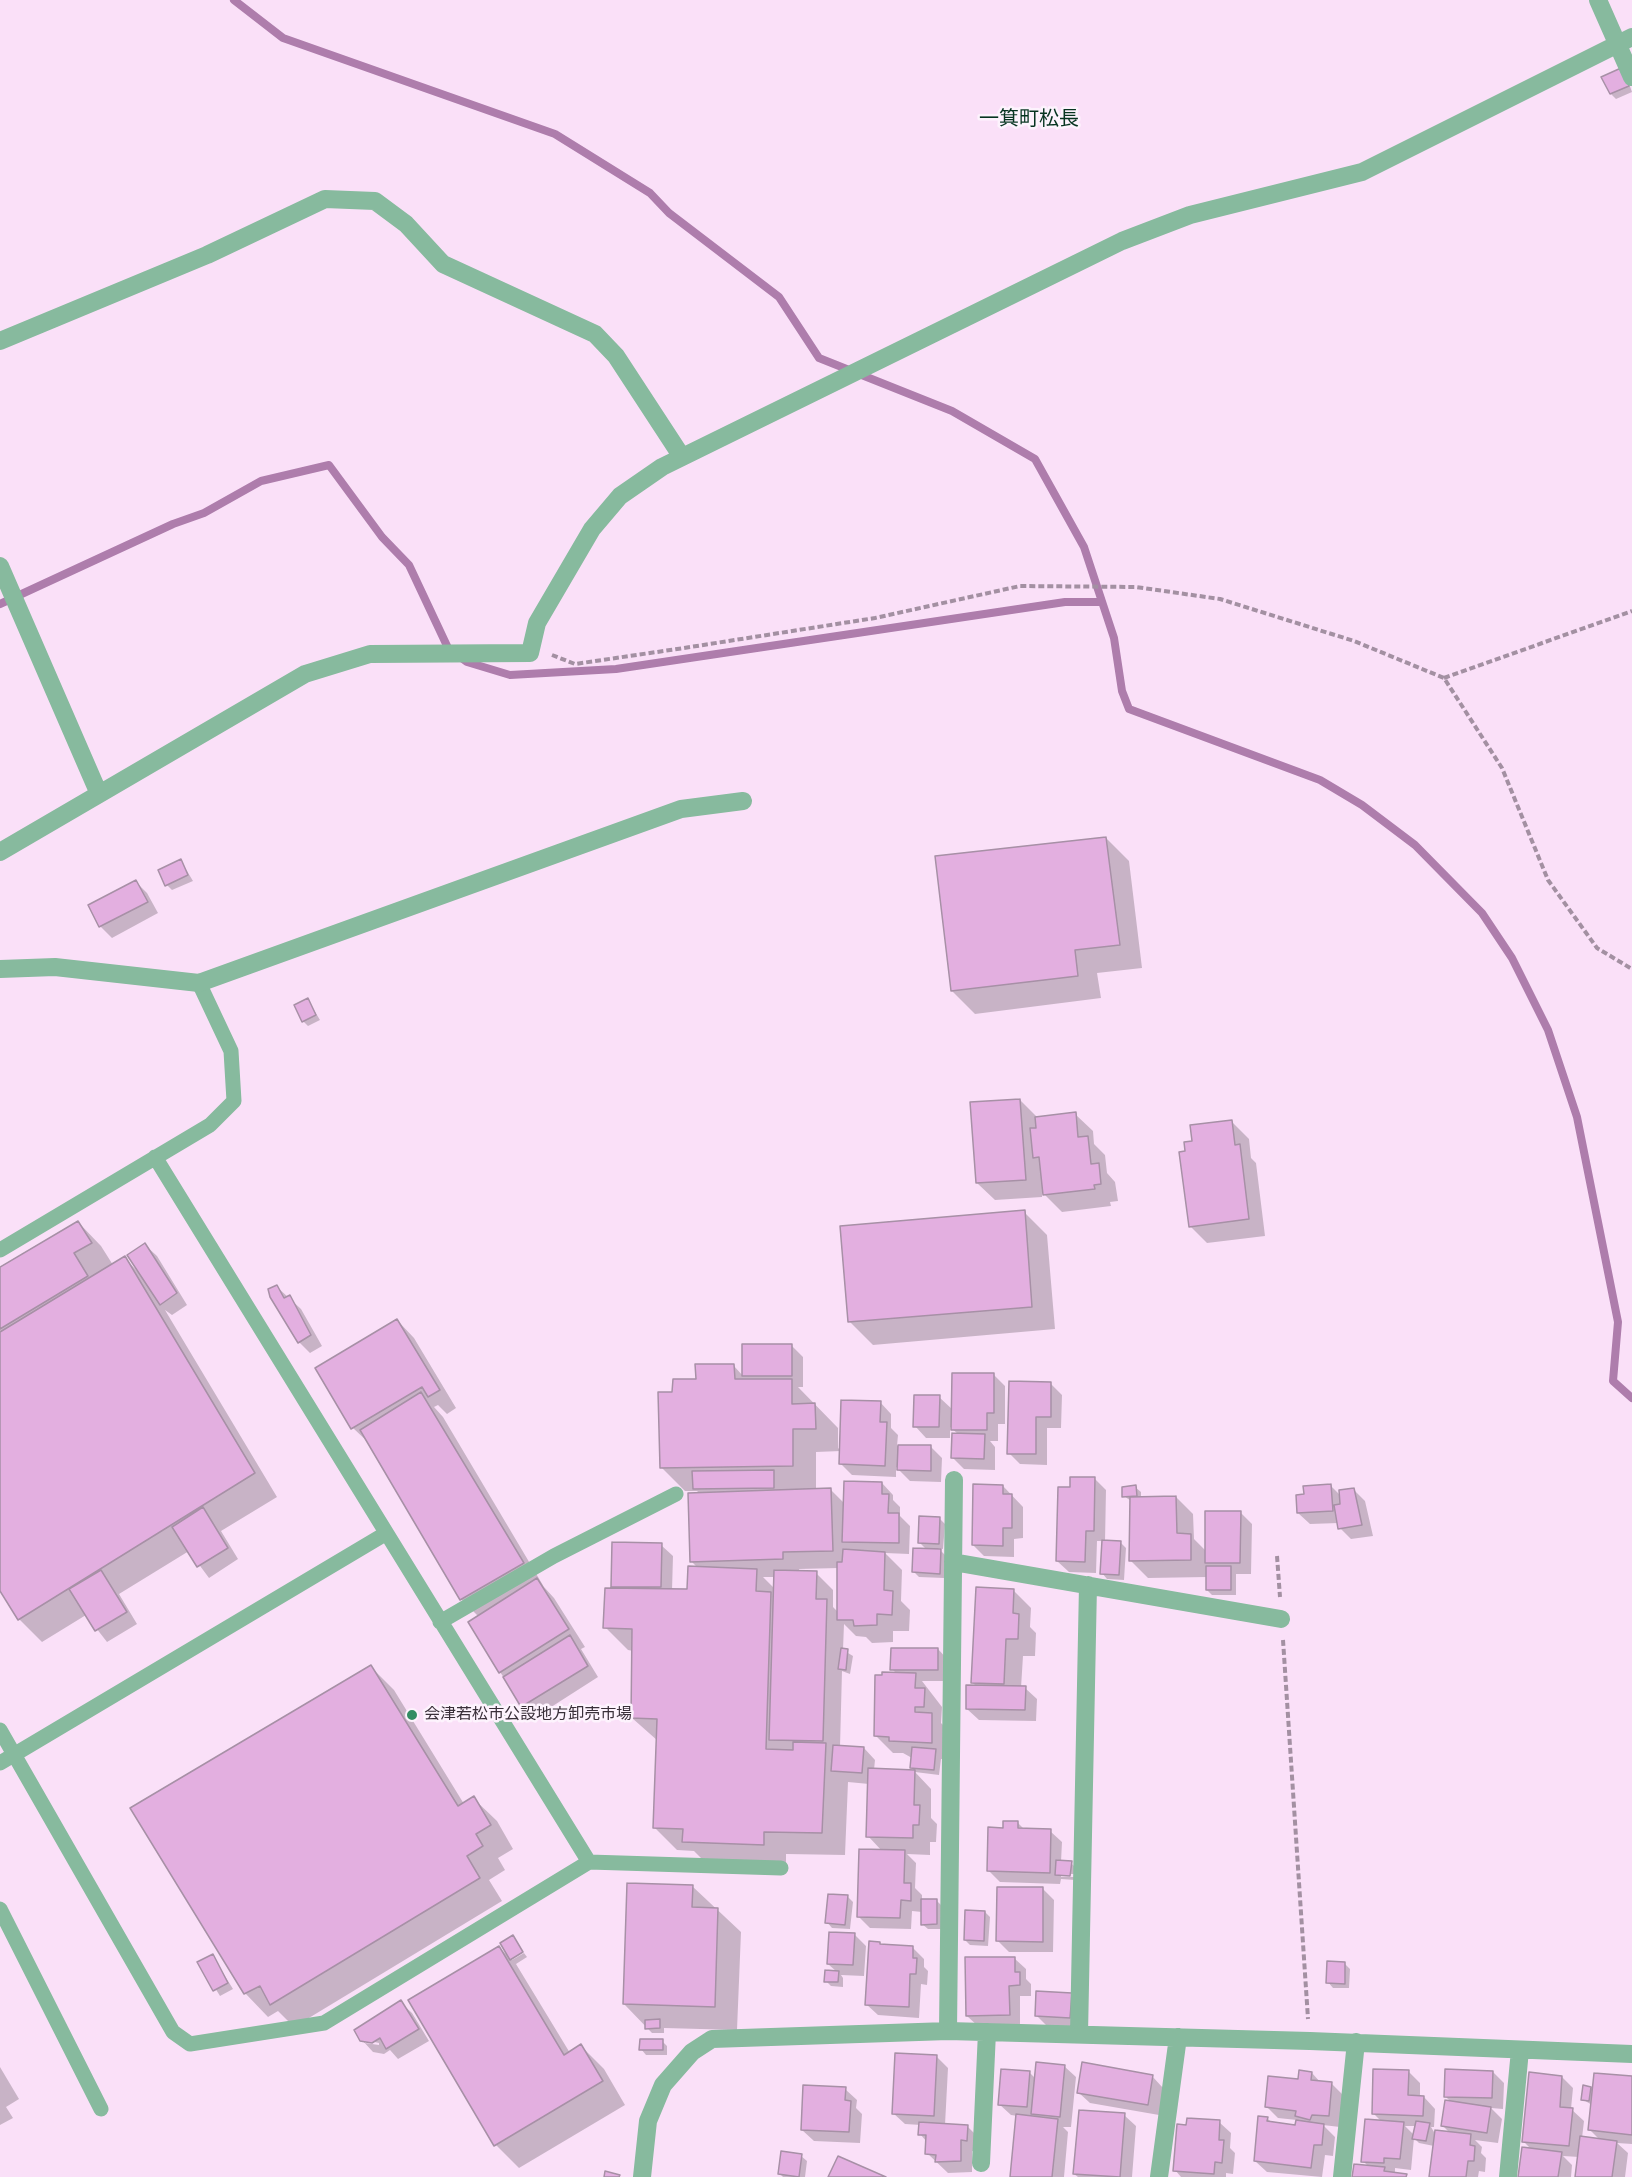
<!DOCTYPE html>
<html>
<head>
<meta charset="utf-8">
<style>
	body { margin:0 }
	canvas { display:block; background:#fae0f8 }
</style>
</head>
<body>
<canvas width="1632" height="2177"></canvas>
<script>
const context = document.querySelector('canvas').getContext('2d');
context.lineJoin = 'round';
function paint(path, color) { context.fillStyle = color; context.fill(path, 'evenodd'); }
const poly = rows => new Path2D(rows.map(r => 'M' + r).join(''));
function trace(path, color, width, dash) { context.strokeStyle = color; context.lineWidth = width; context.lineCap = dash ? 'butt' : 'round'; context.setLineDash(dash || []); context.stroke(path); }
function write(font, color, halo, rows, align = 'center') {
  context.font = font + ' "DM Sans","Noto Sans JP",sans-serif'; context.lineWidth = 5; context.setLineDash([]); context.textBaseline = 'middle'; context.strokeStyle = halo; context.fillStyle = color; for (const [text, x, y, turn = 0] of rows) {
    context.save(); context.translate(x, y); context.rotate((+turn || 0) * Math.PI / 180); context.textAlign = isNaN(turn) ? turn : align; if (halo) context.strokeText(text, 0, 0); context.fillText(text, 0, 0); context.restore();
  }
}
paint(poly([
	[1626,75,1632,92,1616,99,1611,94],
	[1106,838,1129,861,1142,968,1097,973,1101,998,975,1014,952,991],
	[181,861,193,881,172,890,167,885],
	[136,882,147,893,158,913,112,938,100,926],
	[308,1000,320,1020,308,1026,303,1021],
	[1020,1100,1038,1118,1075,1114,1093,1131,1094,1144,1105,1155,1107,1173,1115,1182,1118,1201,1110,1202,1111,1206,1062,1212,1042,1192,1042,1197,995,1200,977,1183],
	[1232,1122,1249,1139,1251,1158,1256,1163,1265,1236,1207,1243,1190,1226,1186,1153,1193,1142],
	[1024,1212,1047,1235,1055,1329,873,1345,850,1322],
	[78,1222,101,1246,113,1265,125,1258,138,1272,145,1245,157,1256,187,1305,172,1315,165,1310,277,1497,221,1531,238,1559,209,1578,189,1551,119,1594,137,1624,107,1642,86,1615,42,1642,19,1619,0,1588,0,1269],
	[277,1287,301,1309,322,1346,310,1353,299,1342],
	[397,1320,414,1338,456,1408,447,1414,438,1405,434,1407,443,1417,544,1587,554,1598,585,1647,581,1649,598,1677,534,1718,523,1706,500,1672,479,1617,462,1600,371,1445,353,1428,317,1368],
	[791,1345,803,1357,803,1387,798,1387,838,1428,838,1449,880,1402,891,1414,891,1428,898,1435,897,1446,931,1447,942,1458,941,1482,910,1481,896,1467,896,1477,852,1475,840,1463,841,1451,816,1452,816,1490,831,1490,845,1504,882,1483,893,1495,893,1500,900,1507,900,1516,910,1526,909,1554,885,1553,902,1570,901,1601,910,1610,909,1631,893,1631,893,1642,872,1643,866,1637,856,1636,844,1624,843,1650,853,1656,850,1674,842,1671,840,1747,864,1748,875,1760,874,1770,915,1771,911,1767,912,1758,903,1753,893,1753,876,1736,897,1674,892,1669,938,1649,949,1661,949,1681,922,1681,942,1707,941,1723,949,1731,948,1759,941,1759,939,1775,915,1772,931,1789,931,1818,937,1824,936,1842,930,1842,930,1855,907,1854,916,1863,915,1888,922,1895,922,1901,936,1900,942,1906,942,1929,928,1929,922,1924,922,1912,912,1911,911,1929,870,1928,859,1917,882,1851,868,1836,869,1784,848,1782,845,1855,786,1854,786,1867,707,1864,694,1851,677,1850,654,1827,658,1741,632,1718,633,1651,628,1650,605,1627,616,1589,613,1586,661,1545,673,1556,672,1591,689,1591,698,1568,691,1561,700,1494,697,1491,685,1491,662,1468,674,1394,734,1366,743,1376],
	[839,1568,839,1613,833,1607,833,1590,816,1573,800,1573,799,1569],
	[763,1577,776,1577,775,1589],
	[994,1375,1005,1386,1005,1424,998,1424,998,1441,990,1441,995,1447,995,1470,964,1469,953,1458,958,1434,950,1427,950,1438,926,1438,915,1426,939,1397,953,1410],
	[1050,1383,1062,1395,1061,1428,1047,1428,1047,1465,1020,1464,1009,1453],
	[1095,1479,1106,1490,1105,1542,1121,1543,1126,1548,1124,1580,1107,1579,1102,1573,1104,1541,1097,1541,1096,1573,1069,1572,1057,1561,1071,1489],
	[1003,1486,1023,1507,1023,1538,1014,1539,1014,1557,984,1556,973,1545],
	[1331,1486,1341,1496,1353,1489,1365,1501,1373,1536,1351,1539,1340,1528,1339,1523,1310,1524,1298,1513],
	[1135,1487,1141,1492,1141,1498,1176,1497,1193,1514,1194,1539,1206,1551,1240,1512,1252,1524,1251,1574,1236,1574,1236,1595,1212,1595,1207,1590,1207,1577,1148,1578,1130,1560,1131,1501,1124,1496],
	[939,1518,945,1524,943,1549,938,1548,946,1556,944,1578,919,1577,913,1571,927,1550,920,1543],
	[1013,1590,1031,1608,1030,1627,1036,1633,1035,1656,1023,1656,1021,1688,1025,1688,1037,1699,1036,1721,979,1720,967,1709,977,1687,972,1682],
	[371,1667,394,1690,464,1804,473,1798,497,1821,513,1849,498,1858,505,1870,489,1880,502,1901,294,2027,278,2011,268,2017,245,1993],
	[1018,1823,1025,1830,1050,1831,1062,1842,1061,1862,1071,1863,1076,1868,1076,1874,1061,1874,1061,1877,1076,1877,1075,1880,1061,1879,1060,1884,1000,1882,988,1870,1004,1829],
	[692,1886,741,1932,737,2030,664,2028,664,2033,652,2033,624,2004],
	[1043,1889,1054,1900,1053,1952,1009,1952,998,1941],
	[848,1897,853,1902,850,1929,832,1928,827,1922],
	[985,1912,990,1917,988,1946,970,1945,965,1940],
	[854,1934,866,1946,864,1976,841,1975,843,1978,843,1987,831,1986,826,1981,837,1972,828,1964],
	[882,1946,913,1948,924,1959,924,1967,928,1971,927,1985,921,1984,919,2018,878,2015,866,2004],
	[499,1947,512,1960,524,1953,527,1957,516,1964,570,2053,581,2046,604,2069,625,2105,519,2168,496,2145,410,2000],
	[212,1955,233,1989,220,1996,199,1962],
	[1014,1958,1026,1969,1026,1979,1031,1984,1031,1996,1020,1996,1020,2026,979,2027,967,2016],
	[1344,1963,1350,1969,1349,1988,1333,1988,1328,1982],
	[1071,1995,1081,2029,1048,2027,1037,2016],
	[400,2002,412,2013,429,2041,398,2059,390,2050,384,2054,373,2052,362,2040],
	[365,2040,379,2043,379,2045,365,2043],
	[662,2041,667,2046,667,2055,646,2055,641,2049],
	[937,2057,948,2068,945,2125,967,2126,979,2138,978,2152,972,2151,972,2172,948,2173,927,2153,927,2142,920,2134,921,2125,905,2124,893,2113],
	[1064,2066,1076,2077,1071,2127,1063,2127,1068,2132,1064,2177,1011,2177,1018,2116,1011,2115,999,2104,1029,2072,1036,2079],
	[0,2067,19,2099,6,2107,13,2118,0,2125],
	[1409,2072,1420,2083,1420,2097,1424,2097,1435,2109,1434,2127,1431,2127,1434,2132,1450,2133,1443,2126,1451,2102,1445,2096,1493,2072,1504,2083,1503,2109,1491,2108,1502,2119,1498,2143,1475,2140,1482,2147,1481,2153,1486,2158,1485,2172,1479,2171,1478,2177,1431,2177,1434,2146,1419,2143,1414,2138,1411,2170,1395,2168,1395,2174,1408,2177,1354,2177,1369,2167,1363,2161,1382,2122,1373,2113],
	[1405,2126,1416,2126,1414,2135],
	[1312,2073,1321,2083,1332,2084,1343,2095,1340,2127,1323,2125,1335,2137,1333,2156,1325,2155,1322,2177,1267,2172,1255,2161,1267,2118,1273,2124,1296,2126,1297,2120,1278,2118,1267,2107],
	[1152,2076,1163,2088,1159,2115,1090,2103,1078,2092],
	[1562,2077,1573,2088,1571,2109,1584,2121,1582,2138,1600,2140,1590,2130,1592,2105,1582,2099,1591,2088,1594,2091,1632,2078,1632,2144,1617,2143,1628,2153,1625,2177,1577,2177,1579,2157,1563,2156,1572,2165,1571,2177,1520,2177,1532,2150,1524,2142],
	[845,2089,857,2100,856,2108,862,2114,860,2143,814,2141,802,2130],
	[1124,2115,1136,2126,1132,2177,1078,2177,1074,2174],
	[1219,2122,1231,2133,1230,2148,1235,2153,1233,2174,1226,2173,1226,2177,1181,2177,1175,2170],
	[801,2156,807,2161,805,2177,783,2177,779,2173]
]), '#0003');
trace(poly([
	[234,0,283,38,555,134,650,193,669,213,779,297,819,358,952,411,1035,459,1084,547,1114,638,1122,691,1129,709,1320,780,1362,805,1415,845,1482,913,1512,958,1548,1030,1577,1117,1618,1322,1613,1381,1632,1398],
	[0,604,173,524,204,513,261,481,329,465,382,537,409,565,448,648,467,662,510,675,616,669,1065,602,1102,602]
]), '#ae7dac', 8);
const building = poly([
	[1621,68,1629,86,1610,94,1601,77,1621,68],
	[1106,837,1120,945,1075,950,1078,976,951,991,935,856,1106,837],
	[181,859,188,875,165,886,158,870,181,859],
	[136,880,148,902,99,927,88,905,136,880],
	[308,998,316,1015,302,1022,294,1005,308,998],
	[1020,1099,1026,1180,976,1183,970,1102,1020,1099],
	[1076,1112,1078,1137,1088,1136,1091,1164,1099,1163,1101,1184,1094,1185,1095,1189,1043,1195,1039,1157,1033,1158,1030,1128,1036,1128,1035,1117,1076,1112],
	[1232,1120,1235,1145,1240,1144,1249,1219,1189,1227,1179,1152,1185,1151,1184,1142,1192,1141,1190,1125,1232,1120],
	[1025,1210,1032,1307,848,1322,840,1226,1025,1210],
	[78,1221,92,1243,74,1253,88,1276,0,1329,0,1267,78,1221],
	[145,1243,177,1293,160,1305,127,1255,145,1243],
	[125,1256,255,1473,18,1620,0,1591,0,1332,125,1256],
	[277,1285,284,1298,290,1295,311,1335,298,1343,270,1297,268,1289,277,1285],
	[397,1319,440,1390,428,1397,422,1387,351,1429,315,1368,397,1319],
	[742,1344,792,1344,792,1376,742,1376,742,1344],
	[695,1364,734,1364,735,1379,792,1379,792,1404,815,1403,816,1429,793,1429,793,1466,660,1468,658,1392,672,1392,673,1379,696,1379,695,1364],
	[952,1373,994,1373,994,1413,987,1413,987,1430,951,1430,952,1373],
	[1009,1381,1051,1382,1051,1417,1036,1417,1036,1454,1007,1454,1009,1381],
	[421,1392,524,1563,460,1600,360,1430,421,1392],
	[914,1395,940,1395,939,1427,913,1427,914,1395],
	[841,1400,881,1401,880,1422,887,1422,885,1466,839,1464,841,1400],
	[952,1433,985,1434,984,1459,951,1458,952,1433],
	[898,1445,931,1445,931,1471,897,1470,898,1445],
	[774,1470,774,1488,693,1489,692,1471,774,1470],
	[1070,1477,1095,1477,1094,1531,1086,1531,1085,1562,1056,1561,1058,1487,1070,1487,1070,1477],
	[844,1481,882,1482,882,1494,889,1494,888,1513,899,1513,899,1543,842,1542,844,1481],
	[973,1484,1003,1485,1003,1494,1012,1494,1012,1528,1003,1528,1003,1546,972,1545,973,1484],
	[1331,1484,1333,1511,1297,1513,1296,1495,1304,1494,1303,1486,1331,1484],
	[1136,1485,1137,1496,1122,1497,1122,1487,1136,1485],
	[831,1488,833,1551,783,1552,783,1559,690,1562,688,1493,831,1488],
	[1354,1488,1362,1525,1338,1529,1334,1505,1340,1504,1339,1490,1354,1488],
	[1176,1496,1177,1533,1191,1534,1191,1560,1129,1561,1130,1497,1176,1496],
	[203,1507,228,1548,197,1567,172,1527,203,1507],
	[1205,1511,1241,1511,1240,1563,1205,1563,1205,1511],
	[919,1516,940,1517,939,1544,918,1543,919,1516],
	[1102,1540,1121,1541,1119,1575,1100,1574,1102,1540],
	[612,1542,662,1543,661,1587,611,1587,612,1542],
	[913,1548,941,1549,940,1574,912,1572,913,1548],
	[843,1549,885,1552,884,1590,893,1591,892,1615,877,1614,877,1625,854,1626,853,1620,837,1620,837,1562,842,1562,843,1549],
	[688,1566,757,1569,756,1591,771,1592,766,1749,793,1750,793,1742,826,1743,822,1833,764,1832,764,1845,682,1842,683,1829,653,1828,657,1719,631,1718,632,1629,603,1628,605,1588,687,1589,688,1566],
	[1206,1566,1231,1566,1231,1590,1206,1590,1206,1566],
	[101,1570,127,1612,95,1631,69,1589,101,1570],
	[774,1570,817,1571,816,1599,827,1599,823,1741,769,1740,774,1570],
	[537,1578,569,1629,499,1673,468,1622,537,1578],
	[976,1587,1014,1589,1013,1613,1019,1614,1018,1639,1006,1639,1004,1684,971,1683,976,1587],
	[570,1635,588,1666,521,1707,503,1677,570,1635],
	[841,1648,848,1649,846,1670,838,1669,841,1648],
	[891,1648,938,1648,938,1670,890,1670,891,1648],
	[371,1665,458,1806,474,1796,491,1825,476,1834,483,1846,467,1856,480,1878,270,2005,260,1986,244,1994,130,1808,371,1665],
	[882,1672,916,1673,915,1688,925,1688,924,1707,915,1707,915,1712,932,1713,932,1743,889,1741,889,1737,874,1736,875,1675,882,1675,882,1672],
	[966,1685,1026,1686,1025,1710,966,1709,966,1685],
	[833,1745,864,1747,862,1773,831,1771,833,1745],
	[912,1747,936,1749,934,1770,910,1768,912,1747],
	[868,1768,915,1770,914,1805,920,1805,919,1825,913,1825,913,1838,866,1837,868,1768],
	[1003,1821,1018,1821,1018,1828,1051,1829,1050,1873,987,1871,988,1827,1003,1828,1003,1821],
	[859,1849,905,1850,904,1883,911,1883,911,1901,901,1900,900,1918,857,1917,859,1849],
	[1056,1860,1072,1861,1070,1876,1055,1875,1056,1860],
	[627,1883,693,1885,692,1907,718,1908,715,2007,623,2004,627,1883],
	[997,1887,1043,1887,1043,1942,996,1941,997,1887],
	[828,1894,848,1895,845,1925,825,1923,828,1894],
	[921,1899,937,1899,937,1924,921,1925,921,1899],
	[965,1910,985,1911,984,1941,964,1940,965,1910],
	[829,1932,855,1933,853,1965,827,1964,829,1932],
	[513,1935,523,1952,510,1960,500,1943,513,1935],
	[869,1941,880,1942,880,1944,913,1946,913,1958,917,1958,916,1974,910,1974,909,2007,865,2005,869,1941],
	[499,1946,564,2055,581,2044,603,2081,494,2146,408,2000,499,1946],
	[213,1954,228,1983,213,1991,197,1962,213,1954],
	[965,1957,1015,1957,1015,1972,1020,1972,1020,1985,1009,1986,1010,2015,966,2016,965,1957],
	[1327,1961,1345,1962,1345,1984,1326,1983,1327,1961],
	[825,1970,839,1971,838,1982,824,1982,825,1970],
	[1036,1991,1072,1993,1070,2018,1035,2016,1036,1991],
	[401,2000,419,2029,386,2049,380,2038,372,2043,360,2041,354,2030,401,2000],
	[660,2019,660,2028,645,2029,645,2020,660,2019],
	[640,2039,663,2039,663,2050,639,2050,640,2039],
	[895,2053,937,2055,934,2116,892,2114,895,2053],
	[1036,2062,1065,2065,1060,2117,1031,2114,1036,2062],
	[1082,2062,1153,2075,1148,2105,1077,2093,1082,2062],
	[1001,2069,1030,2071,1027,2107,998,2105,1001,2069],
	[1373,2069,1409,2070,1408,2095,1424,2096,1423,2116,1372,2114,1373,2069],
	[1445,2069,1493,2071,1492,2098,1444,2097,1445,2069],
	[1299,2070,1312,2072,1311,2080,1332,2082,1329,2116,1312,2115,1310,2120,1295,2116,1296,2111,1265,2107,1268,2076,1298,2079,1299,2070],
	[1529,2072,1562,2076,1560,2107,1573,2108,1569,2146,1522,2142,1529,2072],
	[1594,2073,1632,2076,1632,2135,1588,2130,1594,2073],
	[803,2085,846,2087,845,2100,851,2101,849,2132,801,2130,803,2085],
	[1583,2085,1591,2087,1589,2101,1581,2100,1583,2085],
	[1445,2100,1491,2107,1487,2133,1441,2126,1445,2100],
	[1079,2110,1125,2113,1120,2177,1073,2174,1079,2110],
	[1016,2114,1058,2119,1052,2177,1010,2177,1016,2114],
	[1258,2116,1268,2117,1267,2121,1295,2125,1296,2120,1324,2124,1322,2145,1314,2145,1311,2168,1254,2161,1258,2116],
	[1187,2118,1220,2120,1219,2140,1224,2140,1222,2163,1215,2162,1214,2174,1173,2171,1177,2124,1186,2125,1187,2118],
	[1365,2119,1404,2122,1400,2159,1384,2158,1384,2163,1361,2162,1365,2119],
	[1416,2121,1430,2123,1426,2141,1412,2139,1416,2121],
	[919,2122,968,2125,967,2141,961,2140,961,2161,935,2162,936,2155,925,2154,926,2135,918,2135,919,2122],
	[1435,2130,1471,2134,1470,2145,1475,2146,1474,2161,1468,2161,1466,2177,1429,2177,1435,2130],
	[1580,2136,1617,2141,1612,2177,1575,2177,1580,2136],
	[1522,2147,1562,2152,1558,2177,1518,2177,1522,2147],
	[781,2151,802,2154,799,2177,778,2174,781,2151],
	[838,2156,886,2177,828,2177,838,2156],
	[1354,2164,1385,2167,1384,2171,1407,2174,1406,2177,1352,2177,1354,2164],
	[605,2171,620,2175,619,2177,604,2177,605,2171]
]);
paint(building, '#e3afe0');
trace(building, '#a790a6', 1.5);
trace(poly([
	[552,655,575,664,684,648,875,618,1020,586,1136,587,1220,599,1354,641,1444,678,1502,768,1548,880,1597,948,1632,969],
	[1444,678,1632,611],
	[1277,1556,1280,1597],
	[1283,1640,1308,2019]
]), '#a390a2', 4, [6, 3]);
trace(poly([
	[155,1157,589,1862],
	[0,1250,210,1125,234,1101,231,1051,199,983],
	[440,1622,554,1556,676,1494],
	[0,1730,173,2032,190,2044,324,2023,589,1862,781,1868],
	[0,1763,385,1534],
	[0,1909,101,2109]
]), '#87ba9e', 15);
trace(poly([
	[1598,0,1632,77],
	[0,341,207,255,325,199,375,201,406,224,443,264,595,334,616,356,682,457],
	[0,566,99,794],
	[0,852,305,674,370,654,530,653,537,623,592,529,620,496,662,467,1122,241,1190,215,1362,172,1632,37],
	[0,969,55,967,199,983,681,809,743,801],
	[953,1562,1281,1619],
	[948,2031,954,1480],
	[1079,2034,1088,1585],
	[981,2163,987,2032],
	[642,2177,648,2121,663,2085,692,2052,712,2039,948,2031,1310,2041,1632,2054],
	[1159,2177,1178,2037],
	[1342,2177,1356,2042],
	[1508,2177,1520,2050]
]), '#87ba9e', 18);
for (const [x, y, r, color] of [
	[412,1715,6,"#328d63"]
]) { const dot = new Path2D(); dot.arc(x, y, r, 0, 2 * Math.PI); context.fillStyle = color; context.fill(dot); trace(dot, '#fdf3fd', 2); }
write('16px', '#392f39', '#fdf3fd', [
	["会津若松市公設地方卸売市場",424,1715]
], 'left');
write('20px', '#063420', '#fdf3fd', [
	["一箕町松長",1029,120]
]);
</script>
</body>
</html>
